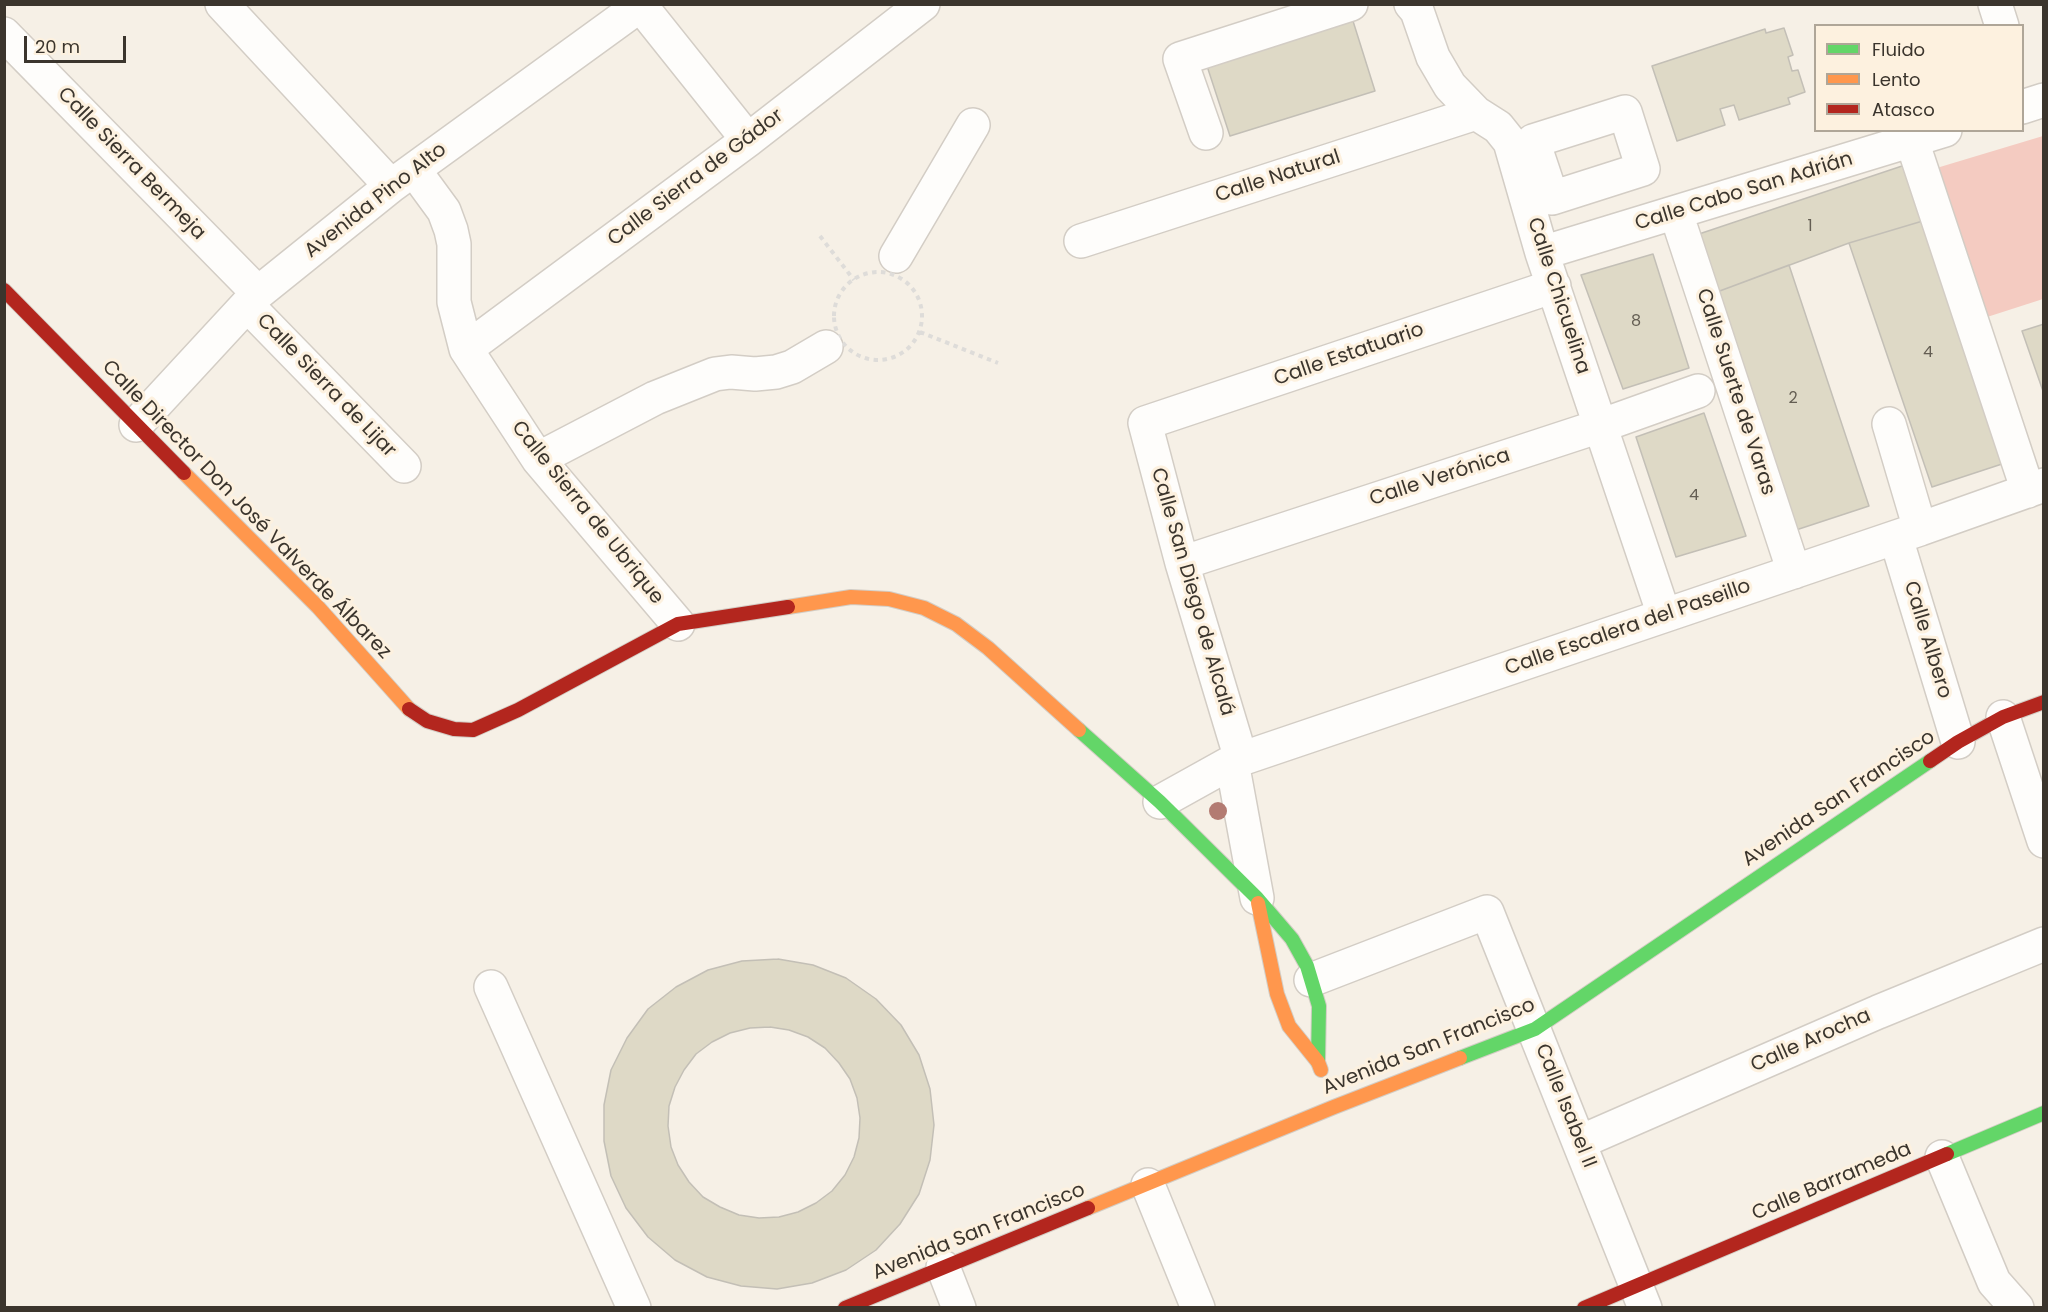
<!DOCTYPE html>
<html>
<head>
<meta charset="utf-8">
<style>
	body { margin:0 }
	#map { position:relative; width:2048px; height:1312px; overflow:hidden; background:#f6f0e6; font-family:Poppins,sans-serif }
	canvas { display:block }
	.frame { position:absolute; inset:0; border:6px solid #3b352d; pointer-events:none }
	.legend { position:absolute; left:1814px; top:24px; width:210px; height:108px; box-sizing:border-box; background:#fdf1df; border:2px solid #afa698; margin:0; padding:8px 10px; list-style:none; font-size:18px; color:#3b352d }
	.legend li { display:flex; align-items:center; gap:12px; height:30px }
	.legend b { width:30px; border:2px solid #afa698 }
	.scale { position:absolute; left:24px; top:36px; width:102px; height:27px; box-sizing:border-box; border:3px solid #3b352d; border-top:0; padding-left:8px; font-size:18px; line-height:21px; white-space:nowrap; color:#3b352d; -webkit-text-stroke:4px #fdf1df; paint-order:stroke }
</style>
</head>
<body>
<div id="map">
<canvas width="2048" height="1312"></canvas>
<div class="frame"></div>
<ul class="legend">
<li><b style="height:8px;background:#63d668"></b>Fluido</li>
<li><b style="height:8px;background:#ff974d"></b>Lento</li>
<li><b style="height:8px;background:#b3261e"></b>Atasco</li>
</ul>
<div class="scale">20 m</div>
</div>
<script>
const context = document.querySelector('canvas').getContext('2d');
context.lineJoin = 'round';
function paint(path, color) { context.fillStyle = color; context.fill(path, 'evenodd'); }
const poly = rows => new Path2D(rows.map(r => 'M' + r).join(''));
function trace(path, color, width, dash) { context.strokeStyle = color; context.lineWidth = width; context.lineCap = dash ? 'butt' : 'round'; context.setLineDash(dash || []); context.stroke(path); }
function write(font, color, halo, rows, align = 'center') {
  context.font = font + ' Poppins,sans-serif'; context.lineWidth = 6; context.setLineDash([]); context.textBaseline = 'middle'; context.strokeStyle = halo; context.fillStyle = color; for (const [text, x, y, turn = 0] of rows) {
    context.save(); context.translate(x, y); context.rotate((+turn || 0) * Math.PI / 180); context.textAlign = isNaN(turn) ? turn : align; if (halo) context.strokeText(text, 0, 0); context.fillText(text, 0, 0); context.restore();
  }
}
paint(poly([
	[2043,136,2043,299,1984,318,1930,170]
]), '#f4cbc1');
const building = poly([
	[1353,21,1375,91,1230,136,1207,66,1353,21],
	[1784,28,1793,55,1788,57,1792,71,1798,70,1805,92,1788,98,1790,104,1739,120,1734,105,1720,109,1725,125,1677,141,1652,66,1765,29,1766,33,1784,28],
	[1908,164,1926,220,1849,243,1717,292,1696,235,1908,164],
	[1926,220,2005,463,1932,487,1849,243,1926,220],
	[1653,254,1689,368,1623,389,1581,275,1653,254],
	[1789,265,1869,506,1796,530,1717,292,1789,265],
	[2044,324,2044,394,2022,331,2044,324],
	[1704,413,1746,536,1676,557,1636,437,1704,413],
	[778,959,813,965,846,978,876,999,901,1025,919,1055,930,1089,934,1125,930,1160,919,1194,900,1224,876,1250,846,1270,812,1283,777,1289,741,1286,707,1277,675,1260,648,1237,626,1208,611,1176,604,1141,604,1105,611,1070,627,1038,648,1009,676,987,708,970,742,961,778,959],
	[770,1027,789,1030,808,1037,825,1048,839,1063,850,1079,857,1098,860,1118,859,1138,854,1157,845,1175,832,1191,816,1203,798,1212,779,1217,759,1218,739,1215,720,1207,703,1197,689,1182,678,1165,671,1147,668,1126,669,1106,675,1087,684,1070,696,1054,712,1042,730,1033,750,1028,770,1027]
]);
paint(building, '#ded9c6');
trace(building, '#c3bfb6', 1.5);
const street = poly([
	[222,4,391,186],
	[1411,4,1417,11,1433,57,1450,86,1476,113,1498,127,1510,142,1542,253,1664,615],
	[1995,4,2002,26],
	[641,6,748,140],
	[4,34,258,293],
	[2022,107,2044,100],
	[1625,112,1643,169,1552,198,1533,141,1625,112],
	[1206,133,1180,59,1351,4],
	[1912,141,2028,491],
	[414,170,444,211,451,230,454,244,454,302,466,349,538,459,678,624],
	[1676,213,1794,572],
	[1081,241,1476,113],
	[1542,253,1945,130],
	[896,256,973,125],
	[247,305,404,466],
	[466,349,748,140,923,4],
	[136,425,258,293,391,186,642,4],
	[538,459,655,398,715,374,731,372,755,374,776,372,792,367,826,347],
	[1920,529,2044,485],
	[1896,538,1958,742],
	[1182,563,1600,426,1698,391],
	[2003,717,2044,841],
	[1241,759,1182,563,1145,423,1554,286],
	[1232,762,1257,898],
	[1160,802,1232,762,1920,529,1889,424],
	[1311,980,1487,912,1645,1308],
	[491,987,634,1308],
	[1580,1142,1878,1012,2044,944],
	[1942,1157,1994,1282,2017,1308],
	[1148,1185,1198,1308],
	[943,1267,959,1308]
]);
const fast = poly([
	[1079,730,1160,802,1257,898,1292,939,1307,966,1319,1006,1318,1062],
	[1460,1058,1535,1029,1930,761],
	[1947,1154,2044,1113]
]);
const slow = poly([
	[184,473,318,607,409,709],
	[788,607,851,597,889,599,924,608,956,624,988,648,1079,730],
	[1258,903,1277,994,1289,1026,1318,1062,1321,1070],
	[1088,1208,1334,1107,1460,1058]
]);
const jam = poly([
	[4,290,184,473],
	[409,709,427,721,454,729,473,730,518,710,678,624,788,607],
	[1930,761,1958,742,2003,717,2044,702],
	[845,1308,1088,1208],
	[1584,1308,1947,1154]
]);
trace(street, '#d3cdc5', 36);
trace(fast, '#d3cdc5', 16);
trace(slow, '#d3cdc5', 16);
trace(jam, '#d3cdc5', 16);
trace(poly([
	[820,236,854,280],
	'834 316a44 44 0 1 1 88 0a44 44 0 1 1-88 0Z',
	[920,332,998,363]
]), '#dedcd9', 4, [4.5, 4.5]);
trace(street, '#fefdfb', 33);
trace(fast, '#63d668', 14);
trace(slow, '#ff974d', 14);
trace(jam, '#b3261e', 14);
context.fillStyle = '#b37b72';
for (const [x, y] of [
	[1218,811]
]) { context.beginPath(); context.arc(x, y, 9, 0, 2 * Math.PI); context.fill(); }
write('16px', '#645e53', null, [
	["1",1810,227],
	["8",1636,322],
	["4",1928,353],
	["2",1793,399],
	["4",1694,496]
]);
write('20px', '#3b352d', '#fdf1df', [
	["Calle Sierra Bermeja",131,164,46],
	["Calle Natural",1278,177,-18],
	["Calle Sierra de Gádor",696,178,-37],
	["Calle Cabo San Adrián",1744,192,-17],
	["Avenida Pino Alto",376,201,-38],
	["Calle Chicuelina",1558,296,72],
	["Calle Estatuario",1349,355,-19],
	["Calle Sierra de Lijar",326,386,46],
	["Calle Suerte de Varas",1735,392,72],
	["Calle Verónica",1440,478,-18],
	["Calle Director Don José Valverde Álbarez",246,510,46],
	["Calle Sierra de Ubrique",587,513,51],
	["Calle San Diego de Alcalá",1192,592,74],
	["Calle Escalera del Paseillo",1628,628,-19],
	["Calle Albero",1927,640,73],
	["Avenida San Francisco",1839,799,-34],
	["Calle Arocha",1811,1041,-24],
	["Avenida San Francisco",1429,1047,-22],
	["Calle Isabel II",1565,1106,68],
	["Calle Barrameda",1832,1182,-23],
	["Avenida San Francisco",979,1232,-22]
]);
</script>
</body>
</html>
